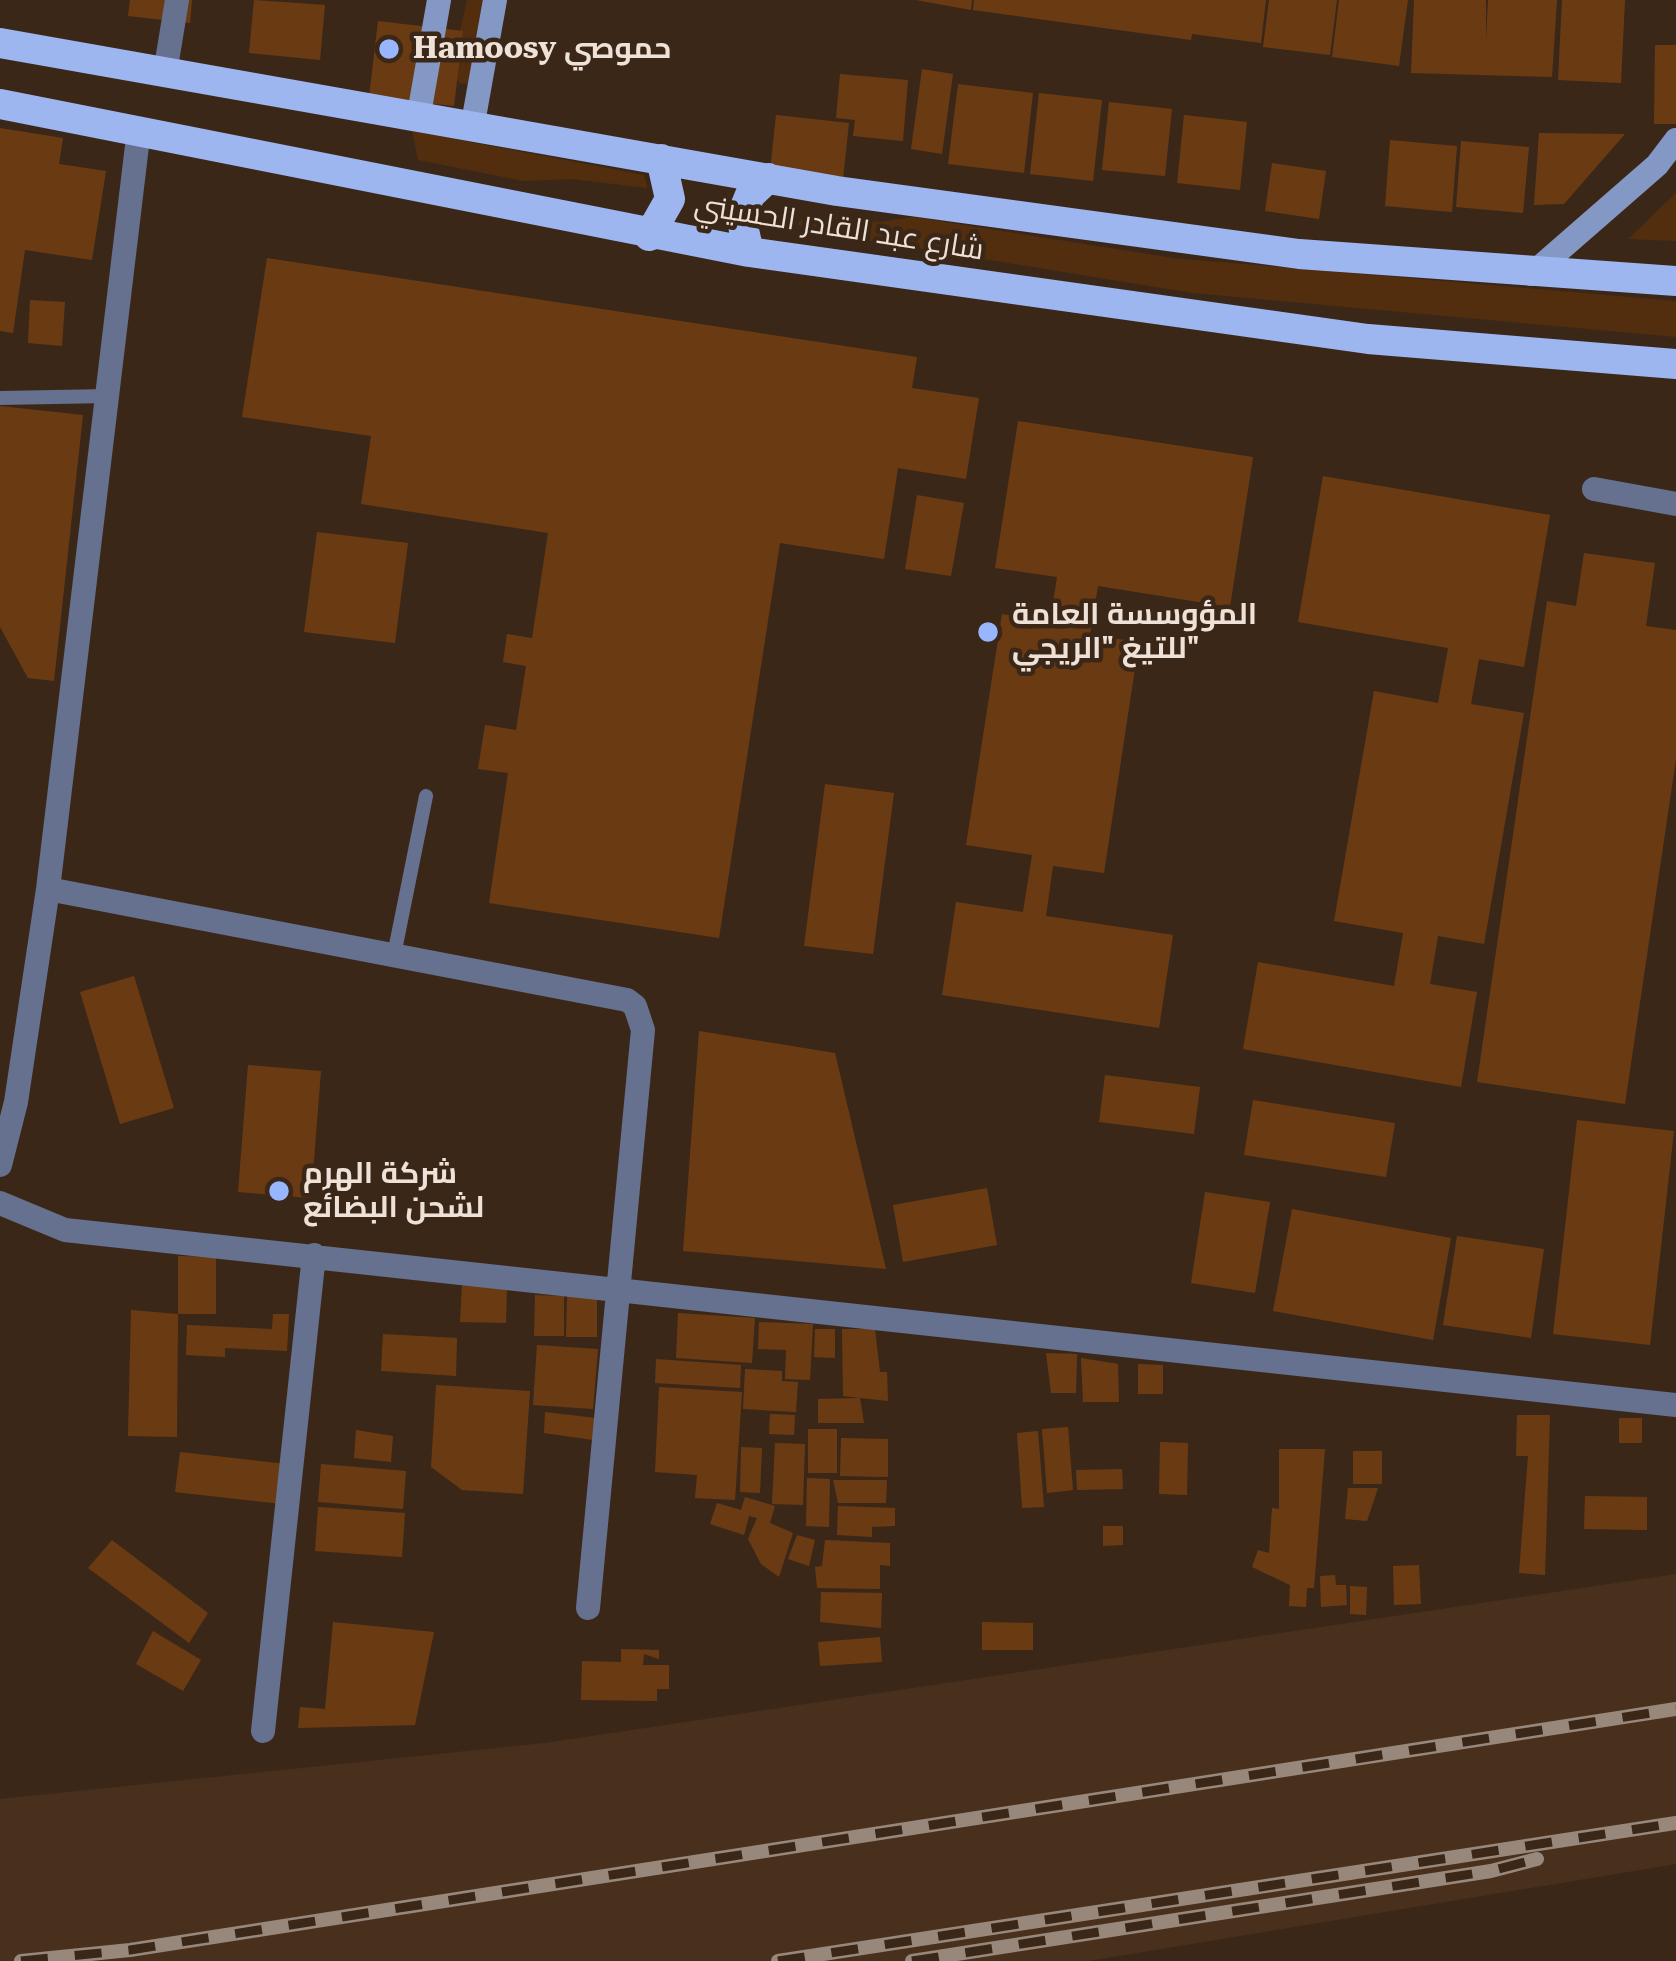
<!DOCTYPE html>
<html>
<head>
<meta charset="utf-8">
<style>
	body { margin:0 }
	canvas { display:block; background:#3b2718 }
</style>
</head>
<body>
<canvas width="1676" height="1961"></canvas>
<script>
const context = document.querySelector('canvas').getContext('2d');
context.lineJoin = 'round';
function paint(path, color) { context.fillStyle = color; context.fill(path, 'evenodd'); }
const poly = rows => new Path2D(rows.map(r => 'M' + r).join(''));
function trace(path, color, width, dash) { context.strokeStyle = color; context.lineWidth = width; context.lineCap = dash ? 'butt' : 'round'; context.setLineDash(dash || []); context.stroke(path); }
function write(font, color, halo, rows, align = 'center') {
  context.font = font + ' "Roboto Serif",Cairo,serif'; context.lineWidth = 9; context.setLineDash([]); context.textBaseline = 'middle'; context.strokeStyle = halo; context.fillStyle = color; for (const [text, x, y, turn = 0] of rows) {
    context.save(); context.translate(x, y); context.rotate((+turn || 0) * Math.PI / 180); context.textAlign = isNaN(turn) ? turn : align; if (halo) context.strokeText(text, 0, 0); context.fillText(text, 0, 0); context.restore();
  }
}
paint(poly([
	[1676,1574,1676,1864,1088,1961,0,1961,0,1799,545,1743]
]), '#48301d');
paint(poly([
	[467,0,488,0,474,76,467,84,459,83,452,66],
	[412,131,644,175,647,188,572,179,523,181,418,160],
	[1676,193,1676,241,1628,239],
	[806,214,880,222,913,217,1173,258,1676,301,1676,337,1193,293,805,230,798,224]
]), '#522e0e');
paint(poly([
	[130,0,192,0,190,23,128,16],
	[254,0,325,5,320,60,249,53],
	[916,0,972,0,971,10],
	[974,0,1266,0,1261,43,1192,34,1191,40,973,10],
	[1269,0,1337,0,1330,55,1263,47],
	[1339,0,1408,0,1399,66,1332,57],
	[1414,0,1486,0,1486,42,1488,0,1557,0,1552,77,1411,73],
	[1562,0,1625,0,1621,83,1558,80],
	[378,21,463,31,454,106,369,97],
	[1655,45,1676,45,1676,124,1654,124],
	[922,69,953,74,942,154,911,149],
	[840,74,908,80,903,141,853,136,855,120,836,118],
	[958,84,1033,93,1024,173,948,164],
	[1039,93,1102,100,1093,181,1030,174],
	[1109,102,1172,109,1165,176,1102,170],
	[776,115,849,123,843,179,770,171],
	[1184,115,1247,122,1240,190,1177,183],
	[0,128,63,138,59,164,106,171,92,260,25,250,13,333,0,331],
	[1539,133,1625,134,1564,204,1534,205],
	[1390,140,1457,146,1452,212,1385,206],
	[1461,141,1529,147,1523,213,1456,207],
	[1272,163,1326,171,1319,219,1265,211],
	[267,258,917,357,912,388,979,398,966,479,898,468,884,559,780,543,719,938,489,903,508,773,478,769,485,725,516,730,526,666,503,662,507,634,532,638,548,533,361,504,371,436,242,417],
	[30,300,65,302,62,346,28,343],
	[0,406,83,415,54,681,28,678,0,627],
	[1018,421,1253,457,1230,607,1098,586,1090,635,1139,642,1104,873,1053,866,1046,916,1173,935,1159,1028,942,995,956,902,1023,912,1032,855,966,845,1002,614,1050,622,1057,577,995,568],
	[1323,476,1550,515,1524,667,1479,659,1471,704,1524,713,1484,944,1438,936,1430,984,1477,992,1461,1087,1243,1049,1258,962,1394,986,1403,933,1334,921,1374,691,1438,703,1448,648,1298,622],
	[917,495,964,503,951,576,905,569],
	[317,532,408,543,395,643,304,632],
	[1584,553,1655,563,1646,626,1676,630,1676,759,1625,1104,1477,1082,1547,601,1576,606],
	[825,784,894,793,873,954,804,946],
	[134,976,174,1108,120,1124,80,992],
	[699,1031,835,1053,886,1269,683,1251],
	[248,1065,321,1071,311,1198,238,1192],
	[1105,1075,1200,1087,1194,1134,1099,1122],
	[1253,1100,1395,1123,1386,1177,1244,1155],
	[1577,1120,1674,1131,1650,1345,1553,1334],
	[987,1188,997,1245,903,1262,893,1205],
	[1205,1192,1270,1202,1255,1293,1191,1283],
	[1292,1209,1451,1238,1433,1340,1273,1311],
	[1457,1236,1544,1249,1531,1338,1443,1325],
	[178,1256,216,1257,216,1314,178,1314],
	[462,1285,507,1286,506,1323,460,1322],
	[535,1295,564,1296,564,1336,534,1336],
	[567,1297,597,1297,597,1337,566,1337],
	[131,1310,178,1314,177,1437,128,1436],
	[678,1313,755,1318,752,1363,676,1358],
	[273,1314,289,1314,287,1351,225,1348,225,1357,186,1355,187,1325,272,1329],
	[759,1322,813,1324,810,1380,785,1379,786,1350,758,1349],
	[815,1329,835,1329,835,1358,814,1357],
	[842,1329,875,1329,880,1372,887,1372,888,1401,843,1396],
	[383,1334,457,1338,456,1376,381,1371],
	[537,1345,598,1349,593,1409,533,1405],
	[1046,1353,1077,1354,1076,1393,1051,1393],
	[1081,1358,1118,1364,1119,1402,1083,1402],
	[656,1359,741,1365,740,1388,655,1383],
	[1138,1364,1163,1365,1163,1394,1138,1394],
	[745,1369,782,1371,782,1381,798,1382,796,1412,743,1409],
	[436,1385,530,1391,523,1494,462,1490,431,1467],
	[659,1387,742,1392,735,1500,695,1498,697,1475,655,1472],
	[860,1398,864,1423,818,1423,818,1399],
	[545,1412,596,1418,593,1440,544,1433],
	[770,1414,795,1415,794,1435,769,1434],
	[1517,1415,1550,1415,1545,1575,1519,1573,1528,1456,1516,1456],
	[1619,1418,1642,1418,1642,1443,1619,1443],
	[1068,1427,1073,1490,1047,1493,1042,1429],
	[808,1429,837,1429,837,1473,808,1473],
	[356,1430,393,1436,391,1462,354,1458],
	[1038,1431,1044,1507,1022,1508,1017,1433],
	[841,1438,888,1439,888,1477,840,1476],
	[1160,1442,1188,1443,1187,1495,1159,1494],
	[775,1443,805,1444,803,1505,772,1504],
	[741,1447,762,1448,760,1493,740,1492],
	[1279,1449,1325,1449,1314,1588,1307,1588,1306,1607,1289,1606,1290,1585,1252,1567,1258,1550,1269,1553,1272,1508,1279,1509],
	[1353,1451,1382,1451,1382,1484,1353,1484],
	[180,1452,286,1464,281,1504,175,1492],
	[321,1464,406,1471,403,1509,318,1502],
	[1122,1469,1123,1489,1077,1490,1076,1470],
	[807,1478,830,1479,829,1527,806,1526],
	[833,1480,887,1480,886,1503,838,1503],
	[1348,1488,1378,1488,1367,1521,1345,1519],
	[1585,1496,1647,1497,1647,1530,1584,1529],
	[745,1497,775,1506,770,1523,793,1533,779,1577,761,1564,748,1539,757,1518,749,1516,744,1535,710,1524,717,1503,741,1510],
	[838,1506,895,1508,895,1526,872,1527,872,1537,837,1535],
	[318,1507,405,1513,402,1557,315,1551],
	[1103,1526,1123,1526,1123,1545,1103,1546],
	[797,1535,815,1540,809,1566,788,1559],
	[112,1540,208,1613,189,1643,88,1568],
	[825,1540,890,1543,890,1566,880,1565,880,1589,817,1588,815,1567,822,1566],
	[1419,1565,1421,1604,1394,1605,1393,1566],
	[1335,1575,1336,1585,1346,1585,1347,1605,1321,1607,1320,1576],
	[1350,1586,1367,1587,1366,1615,1350,1614],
	[821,1592,882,1593,881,1628,820,1622],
	[333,1622,434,1632,415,1725,298,1728,300,1707,325,1709],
	[982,1622,1033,1623,1033,1650,982,1650],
	[153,1631,201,1660,183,1691,136,1664],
	[880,1637,882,1662,820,1666,818,1642],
	[621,1649,659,1650,659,1659,644,1654,643,1665,669,1665,669,1689,657,1689,657,1701,581,1700,582,1661,621,1662]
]), '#6a3b13');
trace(poly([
	[0,398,109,396],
	[394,955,426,796]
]), '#65718e', 14);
trace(poly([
	[165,73,177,0],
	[1594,489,1676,504],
	[48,889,627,1000,635,1006,643,1030,588,1608],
	[0,1165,16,1102,48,889,139,129],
	[0,1203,65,1230,1676,1405],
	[263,1731,314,1255]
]), '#65718e', 24);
trace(poly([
	[419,114,439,0],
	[473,123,495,0],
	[1532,274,1657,165,1676,140]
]), '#8498c5', 24);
trace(poly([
	[0,43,837,191,1299,254,1676,281],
	[0,104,749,252,1368,339,1676,364],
	[649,236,670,199,661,159],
	[749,252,741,217,750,195,768,178]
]), '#9db6f0', 30);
const rail = poly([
	[21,1961,130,1950,1676,1709],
	[778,1961,1676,1823],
	[912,1961,1491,1871,1537,1859]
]);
trace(rail, '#98887b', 14);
trace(rail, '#3b2718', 9, [27]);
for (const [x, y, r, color] of [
	[389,49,12,"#97b6fd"],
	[988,632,12,"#97b6fd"],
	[279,1191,12,"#97b6fd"]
]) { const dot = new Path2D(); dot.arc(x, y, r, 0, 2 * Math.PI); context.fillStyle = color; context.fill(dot); trace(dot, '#3b2718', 4.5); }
write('bold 30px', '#eee1d7', '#3b2718', [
	["Hamoosy حموصي",413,49],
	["المؤوسسة العامة",1012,615],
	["للتيغ \"الريجي\"",1012,649],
	["شركة الهرم",303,1174],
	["لشحن البضائع",303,1208]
], 'left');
write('30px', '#eee1d7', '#3b2718', [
	["شارع عبد القادر الحسيني",839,228,9]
]);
</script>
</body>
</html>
